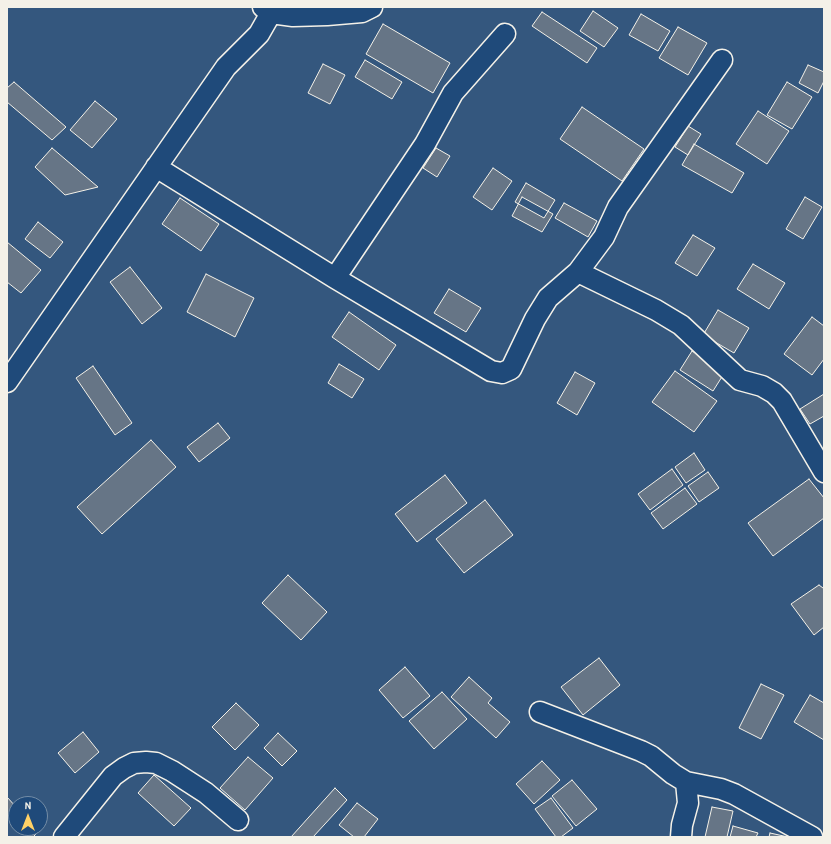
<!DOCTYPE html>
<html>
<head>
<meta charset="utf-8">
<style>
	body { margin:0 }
	#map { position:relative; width:831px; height:844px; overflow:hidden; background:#34577e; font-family:"Patrick Hand",sans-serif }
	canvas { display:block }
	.frame { position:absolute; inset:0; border:8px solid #f4f1e8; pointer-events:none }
	.north { position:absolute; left:8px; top:796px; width:40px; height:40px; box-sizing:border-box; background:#1f4a7a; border:1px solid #748da6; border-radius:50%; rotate:0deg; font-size:11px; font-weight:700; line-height:16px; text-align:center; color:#f4f1e8 }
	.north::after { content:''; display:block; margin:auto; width:14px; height:18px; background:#ffd166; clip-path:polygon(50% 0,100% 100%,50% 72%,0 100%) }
</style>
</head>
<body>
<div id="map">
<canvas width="831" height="844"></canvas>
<div class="frame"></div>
<div class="north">N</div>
</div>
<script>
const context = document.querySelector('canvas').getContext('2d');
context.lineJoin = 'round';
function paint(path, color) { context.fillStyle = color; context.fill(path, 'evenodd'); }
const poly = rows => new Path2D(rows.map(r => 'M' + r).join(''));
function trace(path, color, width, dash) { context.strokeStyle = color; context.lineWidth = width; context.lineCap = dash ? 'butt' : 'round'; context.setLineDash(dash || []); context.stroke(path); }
const building = poly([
	[593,11,618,28,604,47,580,31,593,11],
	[542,12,597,48,587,63,532,26,542,12],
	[641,14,670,31,658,51,629,35,641,14],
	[383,24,450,63,433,93,366,54,383,24],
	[678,27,707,43,688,75,659,58,678,27],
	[365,60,402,82,392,99,355,77,365,60],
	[323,64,345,75,330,104,308,93,323,64],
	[808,65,824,72,824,81,818,93,799,83,808,65],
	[14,82,66,127,52,140,7,102,7,88,14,82],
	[787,82,812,97,792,129,767,115,787,82],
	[95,101,117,119,92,148,70,130,95,101],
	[582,107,644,149,622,181,560,139,582,107],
	[758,111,789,131,767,164,736,144,758,111],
	[688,126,701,134,688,155,675,147,688,126],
	[694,144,744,173,732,193,682,165,694,144],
	[52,148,98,187,65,195,35,167,52,148],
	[436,148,450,156,437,177,423,168,436,148],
	[493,168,512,181,492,210,473,197,493,168],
	[526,183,555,200,544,218,515,202,526,183],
	[522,197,553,214,542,232,512,216,522,197],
	[805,197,822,207,803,239,786,229,805,197],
	[180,198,219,224,201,251,162,224,180,198],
	[564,203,597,221,588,237,555,218,564,203],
	[38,222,63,242,50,258,25,239,38,222],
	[693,235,715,248,697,276,675,263,693,235],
	[7,242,41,270,21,293,7,282,7,242],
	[753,264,785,283,769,309,737,289,753,264],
	[130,267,162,308,142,324,110,282,130,267],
	[206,274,254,298,235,337,187,312,206,274],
	[449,289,481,308,466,332,434,313,449,289],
	[718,310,749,328,734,353,703,335,718,310],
	[349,312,396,345,379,370,332,337,349,312],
	[812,317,824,326,824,359,812,375,784,354,812,317],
	[692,351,725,372,713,391,680,370,692,351],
	[339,364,364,379,352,398,328,383,339,364],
	[93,366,132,423,115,435,76,378,93,366],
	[675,371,717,401,694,432,652,402,675,371],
	[575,372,595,383,577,415,557,403,575,372],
	[824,394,824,416,810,424,800,409,824,394],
	[218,423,230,438,199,462,187,447,218,423],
	[151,440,176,467,102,534,77,507,151,440],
	[694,453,705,470,686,483,675,467,694,453],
	[672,469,683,485,650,510,638,494,672,469],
	[708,472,719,488,699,502,688,486,708,472],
	[445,475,467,503,417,542,395,514,445,475],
	[809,479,824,498,824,518,773,556,748,523,809,479],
	[685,488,697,504,663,529,651,513,685,488],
	[485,500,513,535,464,573,436,539,485,500],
	[288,575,327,612,301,640,262,603,288,575],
	[819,585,823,588,824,587,824,627,814,635,791,604,819,585],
	[599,658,620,685,583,715,561,687,599,658],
	[405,667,430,696,403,718,379,690,405,667],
	[469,677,492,698,488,703,510,722,496,738,451,697,469,677],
	[761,684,784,695,761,739,739,728,761,684],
	[442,692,467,719,434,749,409,721,442,692],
	[810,695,824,703,824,740,794,722,810,695],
	[236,703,259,725,235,750,212,727,236,703],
	[83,732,99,752,75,773,58,753,83,732],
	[278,733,297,751,282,766,264,748,278,733],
	[248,757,273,778,245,810,220,788,248,757],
	[542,761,560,780,534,804,516,784,542,761],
	[154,775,191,808,174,826,138,793,154,775],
	[572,780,597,809,576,826,552,796,572,780],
	[335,788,347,800,313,837,291,837,335,788],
	[7,797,16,807,16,823,7,814,7,797],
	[551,798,573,828,561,837,556,837,535,809,551,798],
	[357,803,378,819,364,837,354,837,339,825,357,803],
	[712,807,733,811,727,837,705,837,712,807],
	[733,826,758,833,756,837,730,837,733,826],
	[21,828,36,828,39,831,33,837,29,837,21,828],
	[770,833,788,837,769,837,770,833]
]);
paint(building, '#667586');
trace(building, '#f4f1e8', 1);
const minor = poly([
	[263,7,271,13,293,16,327,15,362,12,372,7],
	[156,167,335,278,491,371,502,373,511,369,535,319,548,298,578,272,604,237,618,207,722,60],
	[578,272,656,310,681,325,740,380,762,386,774,393,782,401,824,472],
	[335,278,425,144,453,93,505,34],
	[7,382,226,67,259,34,271,13,273,7],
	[540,712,641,751,651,756,673,774,686,782,721,789,734,794,812,837],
	[64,837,113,776,124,768,134,763,146,762,156,763,172,771,206,793,238,820],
	[681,837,682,825,688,803,686,782]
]);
trace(minor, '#f4f1e8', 23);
trace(minor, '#1f4a7a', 20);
</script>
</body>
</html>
